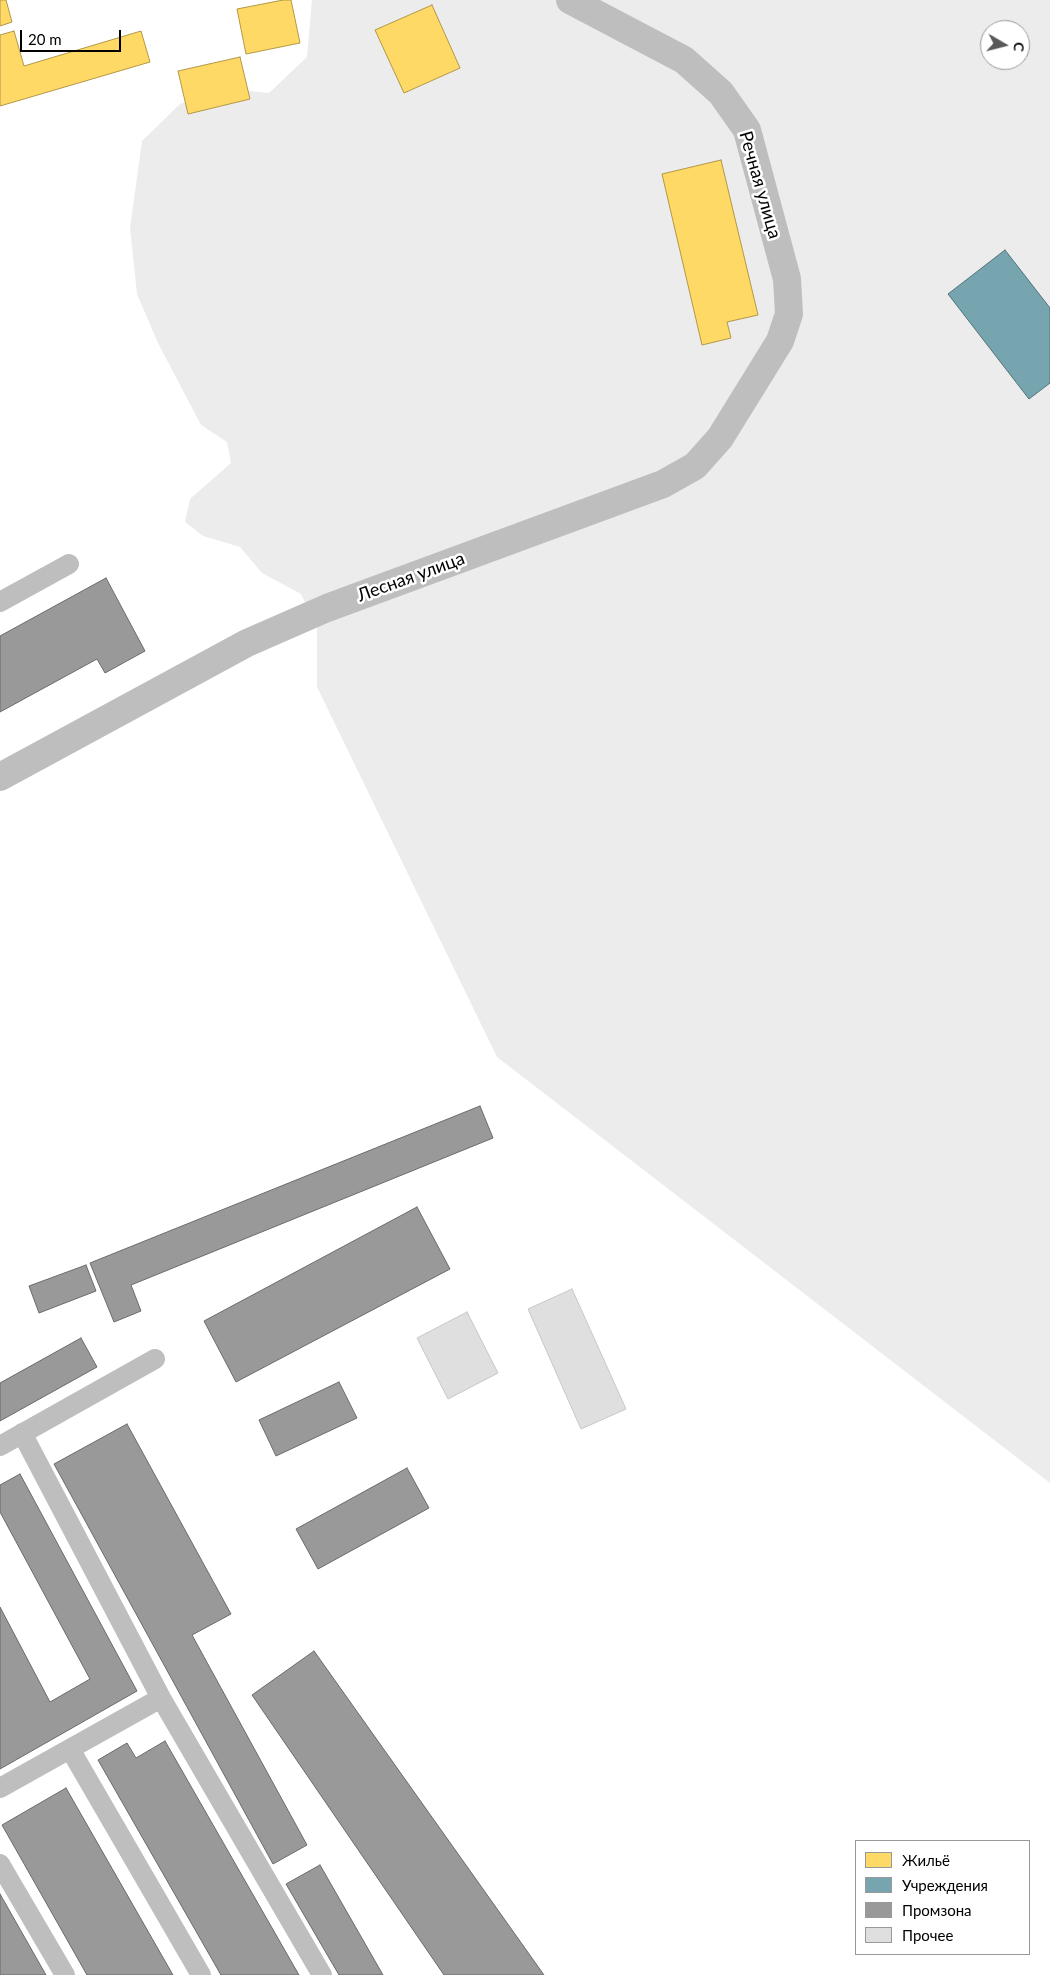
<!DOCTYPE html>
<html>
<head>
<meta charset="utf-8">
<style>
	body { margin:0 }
	#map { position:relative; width:1050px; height:1975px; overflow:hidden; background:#fff; font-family:Lato,sans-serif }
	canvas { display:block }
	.legend { position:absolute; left:855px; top:1840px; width:175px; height:115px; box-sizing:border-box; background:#fff; border:1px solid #999; margin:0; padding:6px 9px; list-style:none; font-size:15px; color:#000 }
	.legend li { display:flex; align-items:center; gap:10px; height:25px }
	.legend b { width:25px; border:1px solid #999 }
	.north { position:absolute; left:980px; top:20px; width:50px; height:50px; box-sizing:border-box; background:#fff; border:1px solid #999; border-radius:50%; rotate:98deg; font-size:14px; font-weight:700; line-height:20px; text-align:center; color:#000 }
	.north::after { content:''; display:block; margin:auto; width:18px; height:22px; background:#595959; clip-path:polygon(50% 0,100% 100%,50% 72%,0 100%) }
	.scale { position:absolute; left:20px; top:30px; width:101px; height:22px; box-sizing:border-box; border:2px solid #000; border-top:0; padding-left:6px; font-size:15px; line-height:18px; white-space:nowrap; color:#000; -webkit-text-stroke:4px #fff; paint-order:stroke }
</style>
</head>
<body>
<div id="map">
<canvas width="1050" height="1975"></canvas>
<ul class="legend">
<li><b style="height:14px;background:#ffd966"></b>Жильё</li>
<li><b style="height:14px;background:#76a5af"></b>Учреждения</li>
<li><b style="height:14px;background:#999"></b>Промзона</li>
<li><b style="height:14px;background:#dfdfdf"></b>Прочее</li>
</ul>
<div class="north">С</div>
<div class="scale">20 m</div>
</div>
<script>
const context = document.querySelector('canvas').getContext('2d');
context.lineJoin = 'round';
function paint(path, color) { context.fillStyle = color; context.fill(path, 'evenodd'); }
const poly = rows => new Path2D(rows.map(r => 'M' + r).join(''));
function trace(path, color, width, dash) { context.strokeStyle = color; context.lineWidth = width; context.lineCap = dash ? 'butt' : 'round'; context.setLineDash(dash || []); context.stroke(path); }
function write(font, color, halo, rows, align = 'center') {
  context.font = font + ' Lato,sans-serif'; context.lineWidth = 5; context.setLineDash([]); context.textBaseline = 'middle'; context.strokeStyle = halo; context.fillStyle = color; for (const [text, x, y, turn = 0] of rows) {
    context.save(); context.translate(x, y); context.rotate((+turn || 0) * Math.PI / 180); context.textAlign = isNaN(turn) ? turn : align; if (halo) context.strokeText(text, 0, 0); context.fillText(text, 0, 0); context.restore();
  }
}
paint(poly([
	[312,0,1050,0,1050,1483,497,1057,317,687,317,628,301,594,262,573,240,547,203,536,185,522,190,499,231,463,227,442,201,425,158,343,137,294,130,228,142,141,180,104,222,88,269,93,307,57],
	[990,30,1020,30,1020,60,990,60]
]), '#ececec');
const homes = poly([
	[0,0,6,0,12,22,0,26,0,0],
	[283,0,291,0,300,43,246,54,237,9,283,0],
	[432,5,460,68,404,93,375,30,432,5],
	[14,31,24,66,141,31,150,62,0,106,0,35,14,31],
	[240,57,250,99,188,114,178,71,240,57],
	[721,160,758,315,727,322,731,338,702,345,662,174,721,160]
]);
paint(homes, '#ffd966');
trace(homes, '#b29847', 1);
const public = poly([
	[1005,250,1050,308,1050,383,1029,399,948,294,1005,250]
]);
paint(public, '#76a5af');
trace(public, '#53747a', 1);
const industry = poly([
	[106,578,145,651,105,673,97,659,0,712,0,636,106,578],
	[480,1106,493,1138,131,1285,141,1311,114,1322,90,1263,480,1106],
	[417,1207,450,1269,236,1382,204,1321,417,1207],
	[86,1265,96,1291,39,1313,29,1286,86,1265],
	[81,1338,97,1367,0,1421,0,1383,81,1338],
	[339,1382,357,1418,276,1456,259,1420,339,1382],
	[127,1424,231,1614,192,1635,307,1845,273,1864,54,1464,127,1424],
	[407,1468,429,1508,318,1569,296,1529,407,1468],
	[20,1474,137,1691,0,1769,0,1607,50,1702,90,1679,0,1512,0,1485,20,1474],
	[314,1651,544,1975,444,1975,252,1695,314,1651],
	[165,1741,299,1975,221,1975,98,1760,127,1743,136,1758,165,1741],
	[66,1788,173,1975,87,1975,2,1825,66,1788],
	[320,1865,383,1975,339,1975,286,1884,320,1865],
	[0,1894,46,1975,0,1975,0,1894]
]);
paint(industry, '#999');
trace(industry, '#6b6b6b', 1);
const building = poly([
	[572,1289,626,1409,581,1429,528,1309,572,1289],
	[467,1312,498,1373,448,1399,417,1338,467,1312]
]);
paint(building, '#dfdfdf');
trace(building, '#c7c7c7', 1);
trace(poly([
	[0,602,69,564],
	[22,1433,161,1698,322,1975],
	[0,1446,155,1359],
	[70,1749,201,1975],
	[0,1788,161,1698],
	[0,1864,65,1975]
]), '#bebebe', 20);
trace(poly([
	[0,777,247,643,327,608,663,484,695,466,720,438,780,341,789,314,787,279,747,130,721,93,684,60,570,0]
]), '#bebebe', 28);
write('18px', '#000', '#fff', [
	["Речная улица",760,185,74],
	["Лесная улица",411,577,-20]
]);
</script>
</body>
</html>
